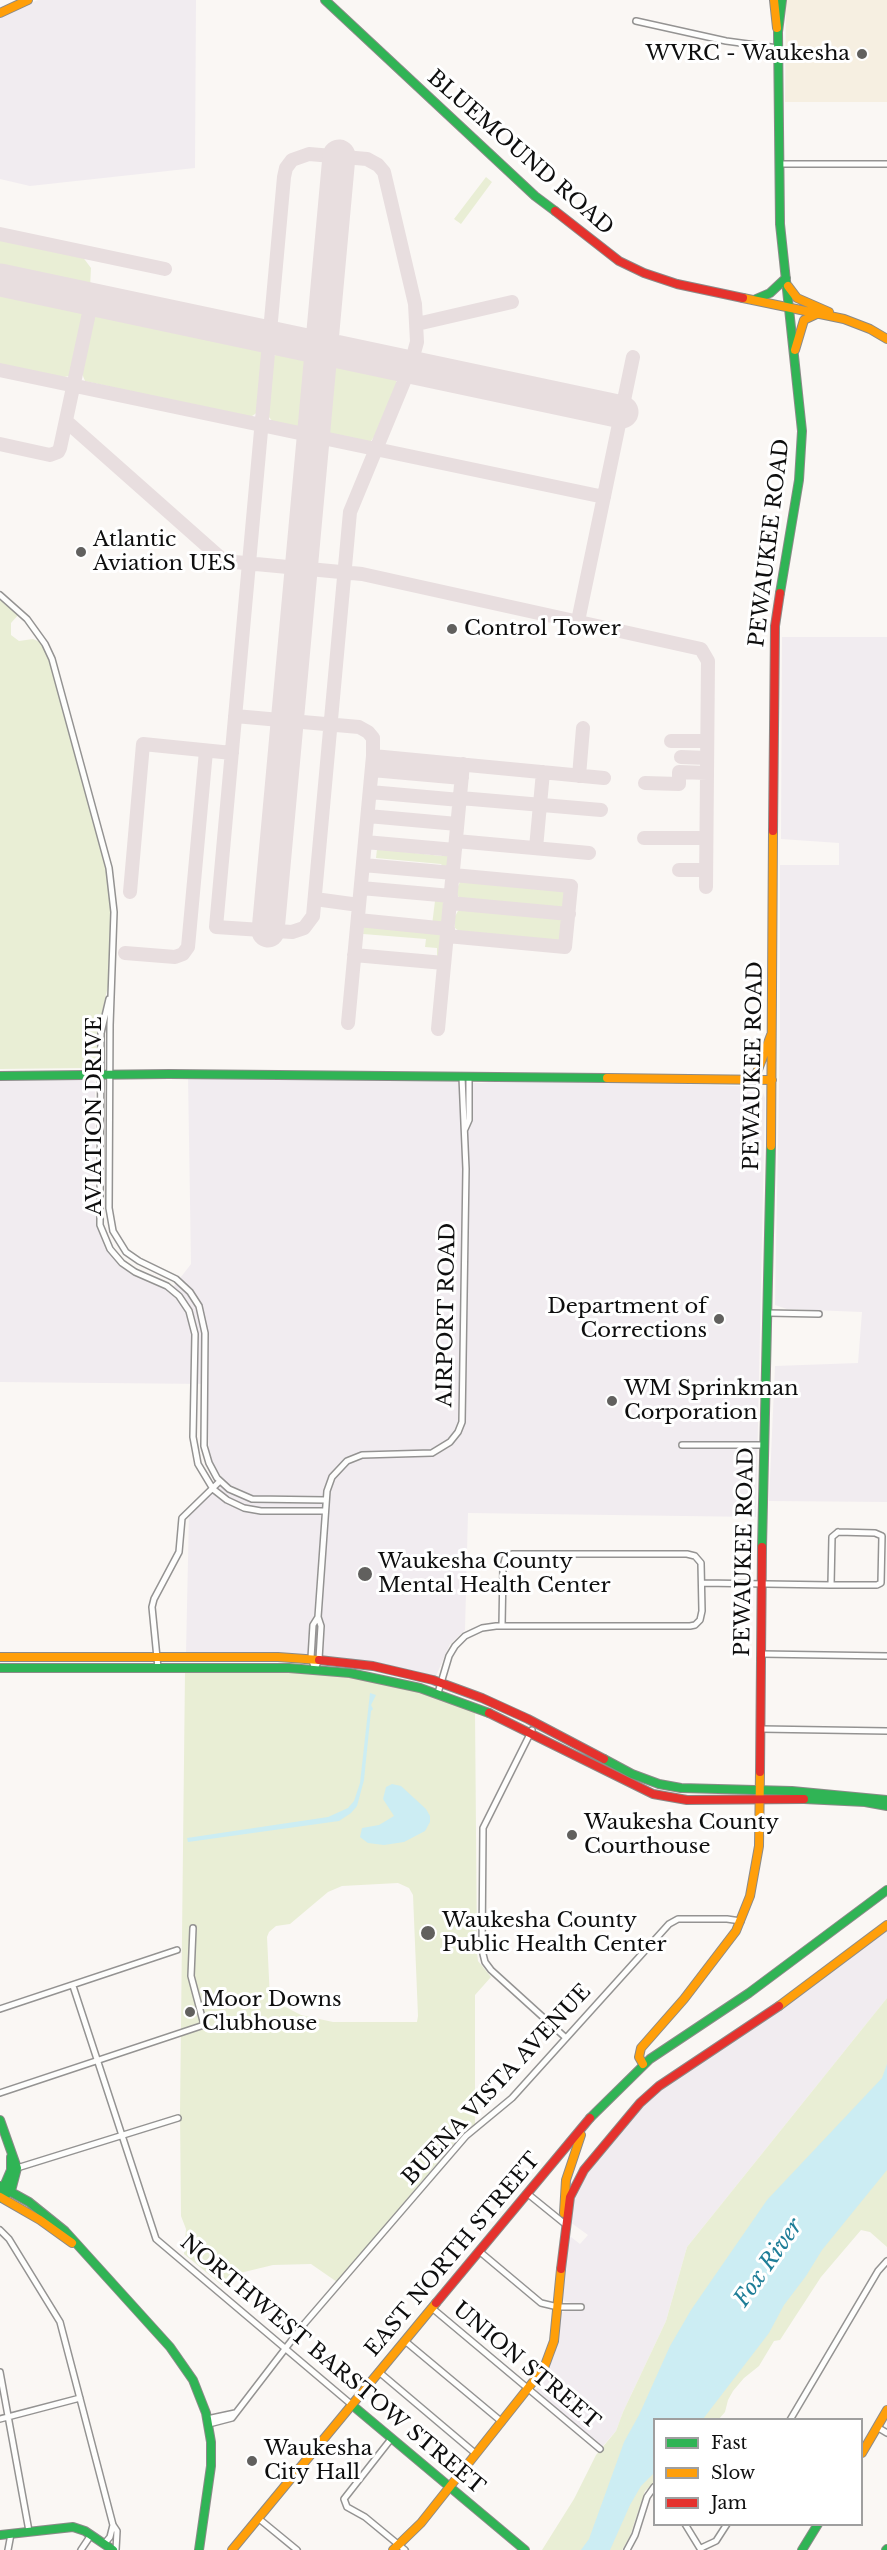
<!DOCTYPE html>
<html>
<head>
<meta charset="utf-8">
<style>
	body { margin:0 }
	#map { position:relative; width:887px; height:2550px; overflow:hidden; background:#faf7f4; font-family:"Libre Baskerville",serif }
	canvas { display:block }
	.legend { position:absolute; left:653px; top:2418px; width:210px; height:108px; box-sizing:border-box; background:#fff; border:2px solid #9f9f9f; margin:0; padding:8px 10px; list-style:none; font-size:18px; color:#0e0e0e }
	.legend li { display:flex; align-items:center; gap:12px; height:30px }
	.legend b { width:30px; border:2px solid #9f9f9f }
</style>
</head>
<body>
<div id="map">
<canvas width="887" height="2550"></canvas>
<ul class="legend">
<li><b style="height:8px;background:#30b455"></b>Fast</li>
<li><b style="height:8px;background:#ff9f0a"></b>Slow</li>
<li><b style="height:8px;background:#e5322d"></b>Jam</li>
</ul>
</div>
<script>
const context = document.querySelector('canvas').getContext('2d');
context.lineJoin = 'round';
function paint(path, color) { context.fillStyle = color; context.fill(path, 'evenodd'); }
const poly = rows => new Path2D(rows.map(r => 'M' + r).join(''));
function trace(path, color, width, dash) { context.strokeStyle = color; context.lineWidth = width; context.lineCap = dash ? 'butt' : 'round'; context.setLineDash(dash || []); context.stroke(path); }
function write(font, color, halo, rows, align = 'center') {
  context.font = font + ' "Libre Baskerville",serif'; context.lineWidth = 6; context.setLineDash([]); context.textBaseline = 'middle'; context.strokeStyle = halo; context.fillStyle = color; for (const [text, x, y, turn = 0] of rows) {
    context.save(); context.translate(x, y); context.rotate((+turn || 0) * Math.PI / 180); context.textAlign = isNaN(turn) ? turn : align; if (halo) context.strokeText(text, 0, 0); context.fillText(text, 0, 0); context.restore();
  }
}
paint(poly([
	[38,0,196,0,195,168,30,186,0,179,0,17],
	[782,637,887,637,887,1502,769,1501,775,1366,858,1363,862,1312,787,1309,775,1305,780,1033,780,865,839,865,839,843,781,839],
	[188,1076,291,1077,323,1080,387,1078,481,1083,504,1080,604,1081,761,1087,765,1098,756,1517,468,1513,465,1630,450,1644,436,1676,341,1657,280,1653,186,1653,189,1512,224,1480,212,1463,209,1454,207,1384,0,1382,0,1080,89,1079,95,1082,95,1210,98,1230,106,1247,119,1263,171,1290,191,1264],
	[887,1930,887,1998,687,2247,666,2321,623,2412,616,2431,602,2447,536,2390,554,2356,561,2313,570,2309,571,2303,564,2301,562,2298,567,2238,571,2237,580,2244,588,2235,570,2222,571,2209,579,2185,630,2120,665,2085,775,2014]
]), '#f1ecf0');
paint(poly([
	[786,0,887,0,887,102,785,102]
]), '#f6efe1');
paint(poly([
	[486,177,492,182,461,224,454,219],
	[0,239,82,256,91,268,90,288,0,269],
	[0,291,75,307,82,312,83,320,73,370,69,376,60,378,0,365],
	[101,313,259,347,264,357,258,412,249,418,85,381,81,371,92,322,94,317],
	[283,351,304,356,311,364,307,417,305,423,299,427,274,423,268,416,272,359,277,353],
	[339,363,390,374,396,380,397,386,379,430,371,441,364,442,332,435,324,429,328,370,333,364],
	[0,598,19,614,11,623,11,635,19,641,33,639,40,642,51,664,107,873,111,915,109,982,98,1029,96,1063,87,1068,0,1069],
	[385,761,456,767,457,770,456,772,379,765],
	[377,849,442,856,446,851,451,855,450,865,445,870,441,864,376,858],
	[468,879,564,888,568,894,566,907,561,911,466,902,459,898,456,891,460,882],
	[435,901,442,901,447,907,445,926,432,925],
	[466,908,562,916,565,922,564,938,558,942,463,934,455,928,454,918,458,911],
	[364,923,442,931,444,932,442,958,437,959,437,948,425,947,426,939,363,934],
	[185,1672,296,1672,354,1677,423,1692,475,1711,477,1953,478,1961,491,1977,475,1995,475,2124,465,2130,337,2282,311,2264,273,2265,240,2273,234,2272,223,2286,184,2254,186,2229,181,2216,180,2112],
	[398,1883,409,1888,413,1895,418,2016,417,2022,333,2022,301,2015,270,1999,267,1937,269,1932,276,1926,290,1924,328,1892,342,1886],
	[887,1998,887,2247,870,2232,861,2230,821,2277,780,2340,774,2341,759,2366,744,2378,733,2391,728,2400,725,2412,719,2419,654,2420,654,2483,645,2491,630,2536,622,2550,542,2550,574,2499,596,2455,616,2431,623,2412,666,2321,687,2247]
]), '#e9eed5');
paint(poly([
	[370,1693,376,1695,371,1705,373,1709,371,1711,364,1780,357,1806,351,1813,339,1821,188,1842,187,1838,328,1817,348,1808,354,1801,360,1783],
	[392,1784,401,1786,426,1809,430,1816,430,1822,425,1831,404,1842,384,1845,368,1843,360,1837,362,1828,379,1825,394,1816,383,1799,386,1787],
	[887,2064,887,2170,822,2250,806,2276,784,2305,769,2333,703,2419,654,2420,654,2473,641,2486,630,2505,610,2550,581,2550,589,2539,624,2442,639,2415,670,2346,691,2310,767,2200,882,2078]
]), '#ccedf3');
trace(poly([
	[309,154,367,159,378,165,384,172,415,304,417,342,410,367,350,512,313,916,304,928,292,932,216,927,284,177,286,168,292,160,309,154],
	[0,234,165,269],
	[417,324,512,302],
	[0,370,604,497],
	[66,421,224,561,362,574,701,649,708,661,706,887],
	[0,444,50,455,58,452,60,448,92,299],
	[578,621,633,357],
	[235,716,359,727,368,732,373,738,373,756,348,1023],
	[671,741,707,741],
	[373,756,604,778],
	[681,757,707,758],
	[372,770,462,778],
	[579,776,583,728],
	[645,783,679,784,679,772,707,773],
	[370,792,460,800],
	[460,798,601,810],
	[368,816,457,824],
	[644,838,706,838],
	[456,841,589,853],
	[365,842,455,850],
	[536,848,543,772],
	[363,865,453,873],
	[679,870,706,870],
	[361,888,451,896],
	[130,892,143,744,232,753],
	[315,899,359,905],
	[450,903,569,914],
	[358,920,448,929],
	[447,936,565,947,571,886,453,875],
	[125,953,175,957,183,954,188,947,206,751],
	[354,955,444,963],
	[438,1029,463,764]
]), '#e8dedf', 14);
trace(poly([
	[0,280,622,412],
	[268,931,339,156]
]), '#e8dedf', 33);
const street = poly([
	[636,21,726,41,778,48],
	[779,164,887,164],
	[0,595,27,619,45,644,52,659,109,868,114,912,110,1025,109,1208,113,1231,126,1252,139,1261,176,1279,190,1292,199,1306,205,1333,204,1446,209,1463,217,1478,229,1489,252,1499,326,1500],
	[109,999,101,1033,100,1225,110,1249,122,1263,135,1272,167,1286,179,1296,189,1311,195,1334,193,1437,198,1464,213,1489,227,1500,244,1508,261,1511,325,1511],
	[465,1129,469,1120,469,1077],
	[768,1313,819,1314],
	[682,1445,763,1445],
	[838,1532,875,1533,882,1536,881,1583,877,1585,831,1585,832,1537,838,1532],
	[702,1583,831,1585],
	[762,1654,887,1656],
	[158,1668,152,1607,154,1599,179,1552,182,1518,220,1481],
	[315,1669,319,1659,321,1626,318,1617,327,1491,332,1477,347,1461,362,1455,432,1453,450,1442,458,1432,462,1422,466,1169,462,1077],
	[315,1669,311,1658,313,1625,318,1617],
	[438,1693,449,1656,455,1646,465,1636,482,1628,496,1626,690,1626,695,1625,700,1620,702,1611,701,1563,695,1556,687,1554,512,1554,505,1559,503,1567,502,1626],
	[761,1729,887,1731],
	[532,1730,483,1828,482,1950,485,1962,491,1970,566,2038],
	[73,1986,156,2239,352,2405],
	[0,2009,177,1950],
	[0,2093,204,2025,191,1976,193,1928],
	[17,2168,178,2118],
	[528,2194,565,2224],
	[0,2230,9,2239,60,2322,113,2525,117,2531,116,2550],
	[479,2251,541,2303,558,2307,581,2307],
	[432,2308,600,2449],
	[405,2341,502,2422],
	[0,2372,29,2531],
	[379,2372,476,2454],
	[0,2419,80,2398],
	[207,2419,235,2413],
	[790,2420,878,2271,887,2261],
	[209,2424,232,2418,305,2323,466,2136,512,2098,669,1924,678,1919,727,1919,741,1921],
	[877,2427,887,2433],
	[391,2439,344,2499,347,2507,365,2517,405,2550],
	[258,2518,297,2550],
	[685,2524,701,2550],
	[104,2544,110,2537,113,2525],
	[701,2548,716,2541,727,2524],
	[8,2550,11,2534],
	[81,2550,91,2535],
	[627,2550,635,2535,647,2497,654,2487]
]);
const fast = poly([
	[325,0,535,196,555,211],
	[756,299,770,293,786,278],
	[780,593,799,480,802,431,780,224,778,32,782,0],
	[0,1076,169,1074,607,1078],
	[762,1547,771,1146],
	[0,1668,289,1668,350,1673,420,1688,489,1713],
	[604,1759,632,1774,659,1784,681,1788,792,1791,887,1800],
	[804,1799,865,1802,887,1806],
	[590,2118,650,2059,749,1993,887,1890],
	[0,2120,17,2168,11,2191,1,2198],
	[0,2186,29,2202,65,2231,170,2347,193,2380,206,2413,211,2442,211,2466,199,2550],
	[2,2191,11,2170,11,2157],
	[352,2405,525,2550],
	[0,2535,73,2527,85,2531,113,2550],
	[802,2550,818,2524],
	[886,2550,887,2549]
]);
const slow = poly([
	[774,0,777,28],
	[0,13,28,0],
	[788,286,797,298,829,312],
	[743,298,844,319,870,329,887,339],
	[795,350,804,320,819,313],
	[607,1078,772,1080],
	[749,1080,756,1075,771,1035],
	[771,1146,773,831],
	[0,1657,278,1657,319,1660],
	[779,2006,887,1925],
	[643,2064,639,2057,641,2048,684,1999,736,1931,750,1896,759,1846,760,1772],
	[0,2197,40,2220,72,2243],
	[564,2213,566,2180,581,2135],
	[862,2453,887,2410],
	[232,2550,436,2303],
	[393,2550,421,2523,544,2368,554,2341,561,2269]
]);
const jam = poly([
	[555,211,619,261,644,273,677,284,743,298],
	[773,831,775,626,780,593],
	[319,1660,373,1666,433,1680,482,1698,528,1719,604,1759],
	[489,1713,653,1794,687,1800,804,1799],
	[760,1772,762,1547],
	[561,2269,570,2197,584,2170,640,2103,659,2086,779,2006],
	[436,2303,590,2118]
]);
trace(street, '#949392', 8);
trace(fast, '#8b8a88', 10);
trace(slow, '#8b8a88', 10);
trace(jam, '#8b8a88', 10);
trace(street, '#fefefd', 5);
trace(fast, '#30b455', 8);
trace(slow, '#ff9f0a', 8);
trace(jam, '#e5322d', 8);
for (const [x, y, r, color] of [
	[862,54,6,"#61605e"],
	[81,552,6,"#61605e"],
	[452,629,6,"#61605e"],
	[719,1319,6,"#61605e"],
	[612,1401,6,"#61605e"],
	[365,1574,8,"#61605e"],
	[572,1835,6,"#61605e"],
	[428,1933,8,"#61605e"],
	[190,2012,6,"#61605e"],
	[252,2461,6,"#61605e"]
]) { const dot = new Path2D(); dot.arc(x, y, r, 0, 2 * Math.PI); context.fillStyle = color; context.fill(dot); trace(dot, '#fff', 2); }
write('21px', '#0e0e0e', '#fff', [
	["WVRC - Waukesha",850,54,"right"],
	["Atlantic",93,540],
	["Aviation UES",93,564],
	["Control Tower",464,629],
	["Department of",707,1307,"right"],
	["Corrections",707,1331,"right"],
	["WM Sprinkman",624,1389],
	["Corporation",624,1413],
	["Waukesha County",378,1562],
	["Mental Health Center",378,1586],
	["Waukesha County",584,1823],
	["Courthouse",584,1847],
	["Waukesha County",442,1921],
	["Public Health Center",442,1945],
	["Moor Downs",202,2000],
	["Clubhouse",202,2024],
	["Waukesha",264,2449],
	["City Hall",264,2473]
], 'left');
write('21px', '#0e0e0e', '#fff', [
	["BLUEMOUND ROAD",520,153,41],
	["PEWAUKEE ROAD",770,543,-83],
	["PEWAUKEE ROAD",754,1066,-89],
	["AVIATION DRIVE",95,1116,-90],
	["AIRPORT ROAD",447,1315,-89],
	["PEWAUKEE ROAD",745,1552,-89],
	["BUENA VISTA AVENUE",497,2085,-47],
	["EAST NORTH STREET",453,2255,-50],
	["NORTHWEST BARSTOW STREET",332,2365,40],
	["UNION STREET",526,2366,40]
]);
write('italic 22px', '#1f7e98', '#fff', [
	["Fox River",769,2263,-55]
]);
</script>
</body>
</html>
